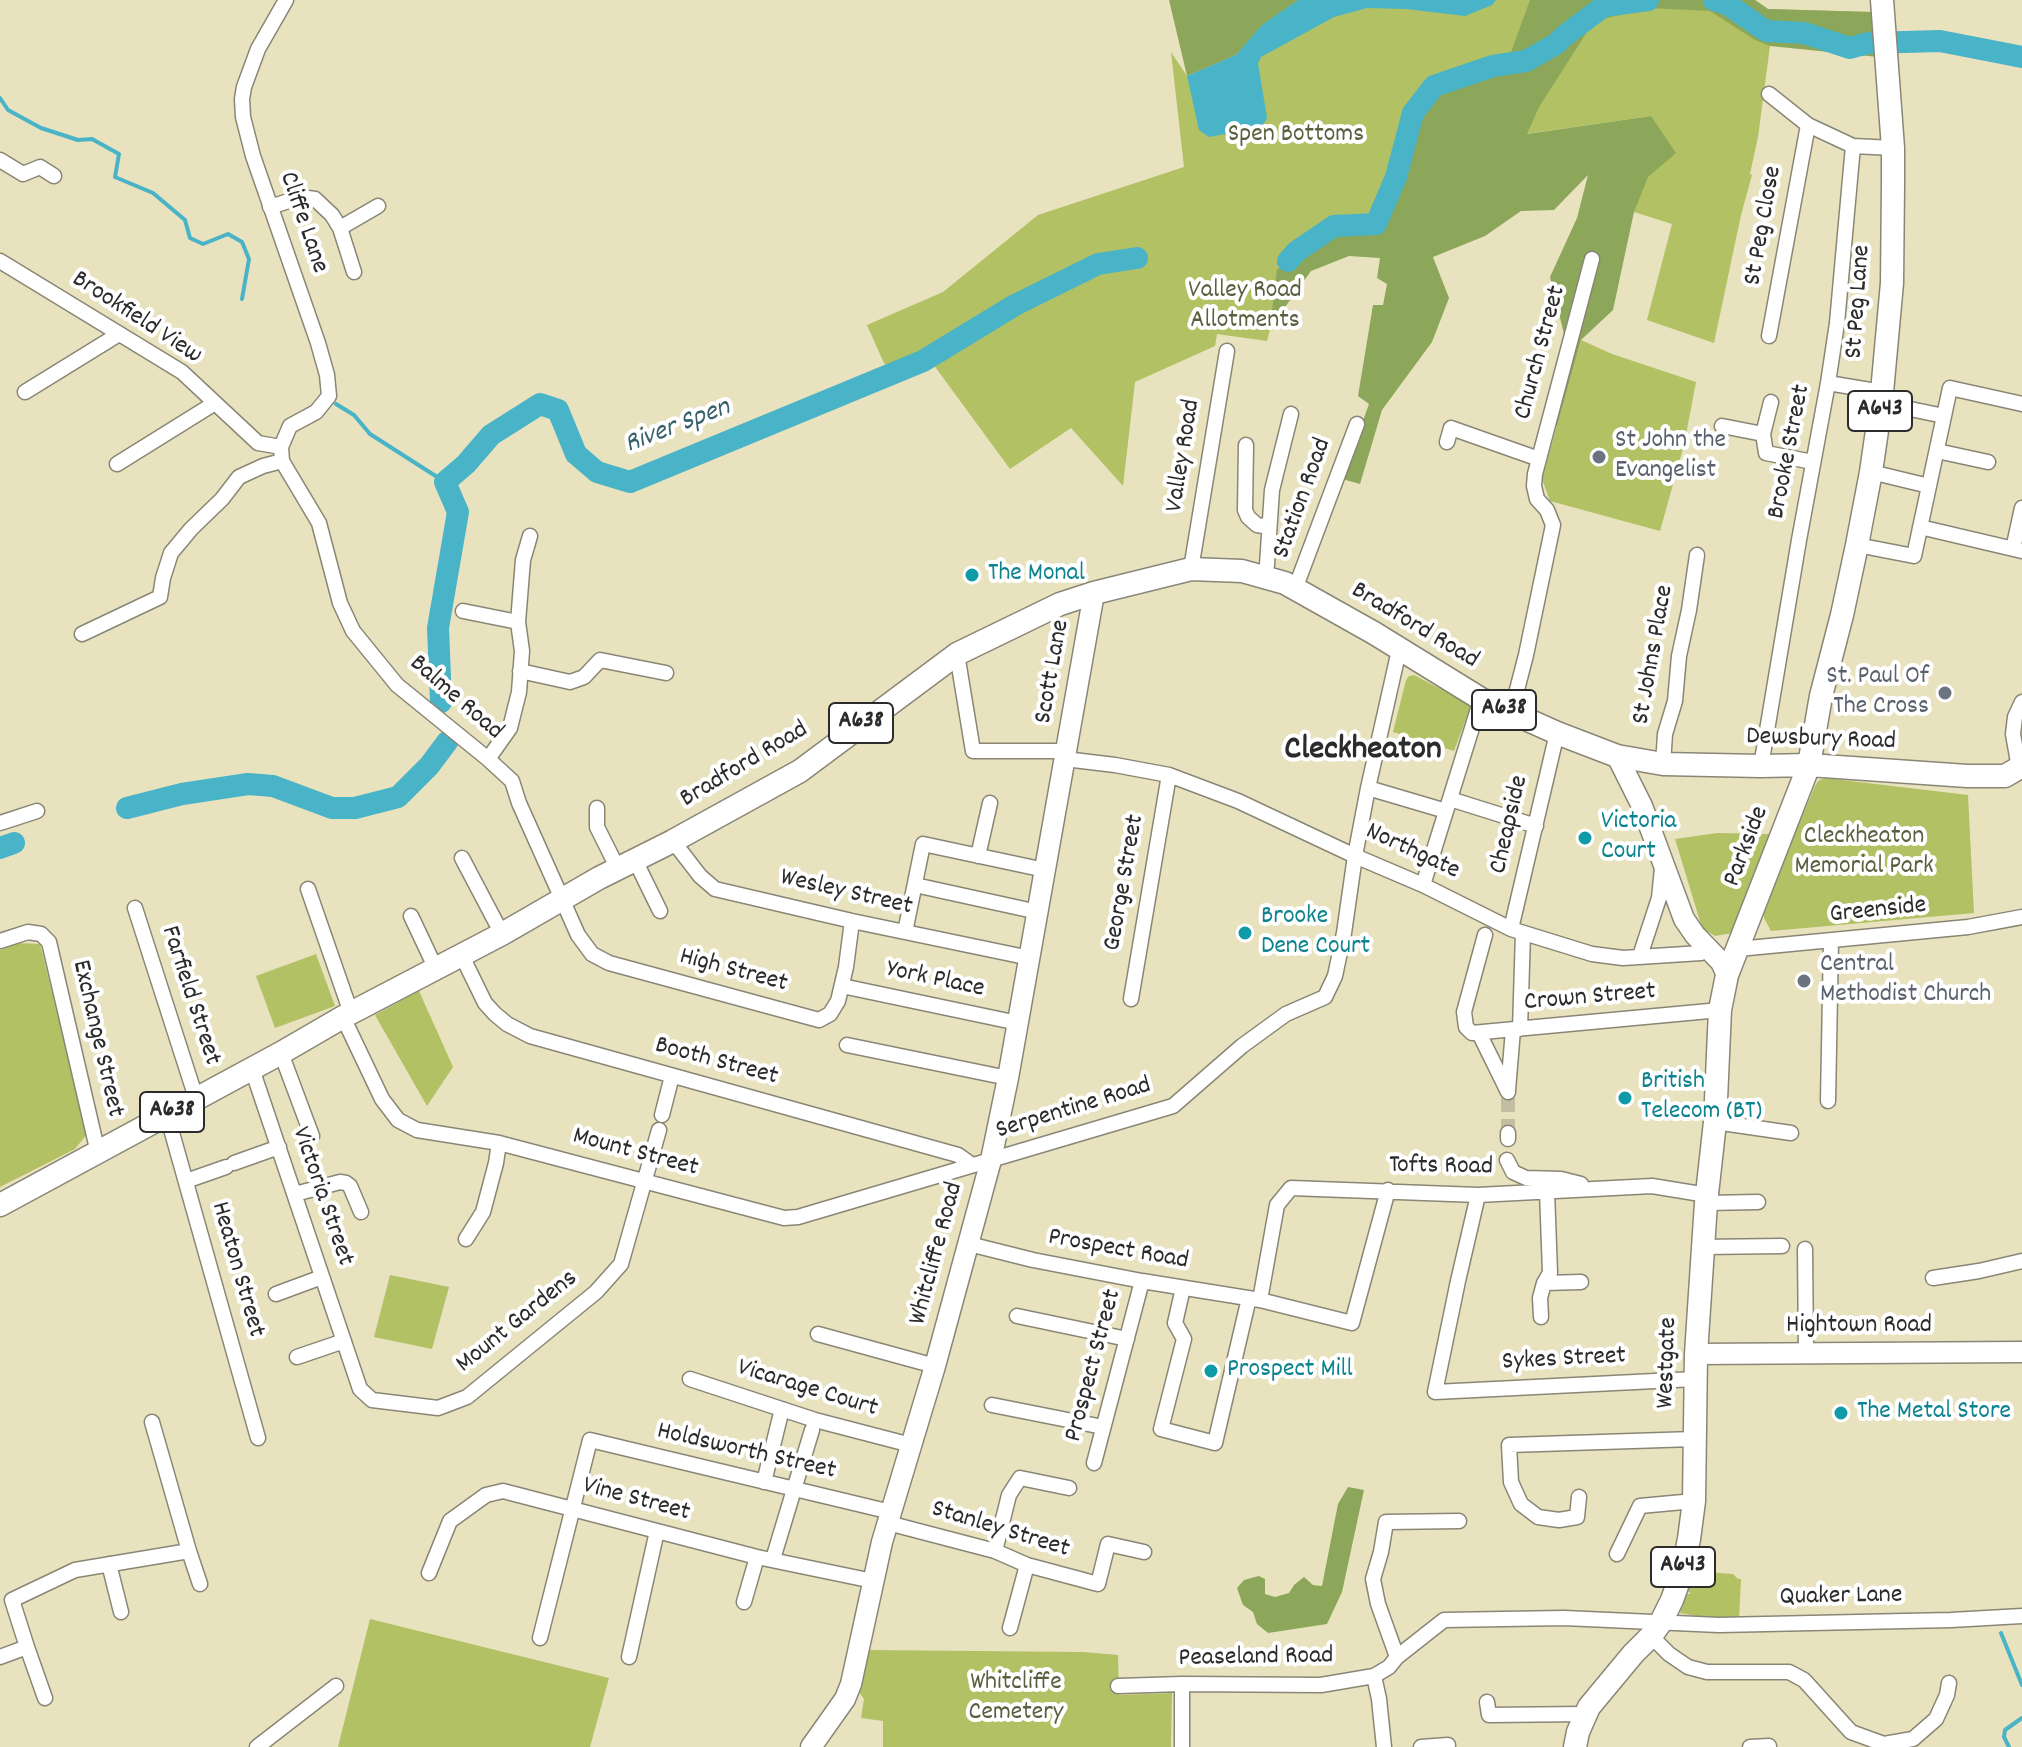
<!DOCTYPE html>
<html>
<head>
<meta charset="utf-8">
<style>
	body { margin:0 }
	canvas { display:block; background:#e9e2bf }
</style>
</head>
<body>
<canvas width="2022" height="1747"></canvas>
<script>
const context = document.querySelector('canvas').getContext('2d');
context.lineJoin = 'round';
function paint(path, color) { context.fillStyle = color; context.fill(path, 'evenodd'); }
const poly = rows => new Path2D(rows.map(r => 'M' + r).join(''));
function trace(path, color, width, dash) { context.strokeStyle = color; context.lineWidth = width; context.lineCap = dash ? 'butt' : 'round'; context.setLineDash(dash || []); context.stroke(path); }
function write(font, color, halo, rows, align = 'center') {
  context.font = font + ' Dekko,sans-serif'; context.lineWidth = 8; context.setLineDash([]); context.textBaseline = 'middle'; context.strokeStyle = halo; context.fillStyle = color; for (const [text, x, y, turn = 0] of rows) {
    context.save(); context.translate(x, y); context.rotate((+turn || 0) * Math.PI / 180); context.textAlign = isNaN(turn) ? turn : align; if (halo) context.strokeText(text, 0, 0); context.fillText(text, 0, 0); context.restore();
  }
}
paint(poly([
	[1298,0,1755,0,1768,9,1872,12,1770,46,1758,137,1750,174,1752,175,1741,215,1714,343,1647,320,1672,224,1634,212,1651,116,1526,134,1408,104,1393,159,1370,216,1319,243,1287,266,1267,341,1217,334,1215,346,1135,382,1123,486,1071,428,1010,469,933,364,895,380,883,361,867,325,943,292,1038,215,1184,167,1171,52,1187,76,1236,55],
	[1581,340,1612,354,1696,382,1684,445,1660,531,1550,501,1542,479],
	[1414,675,1471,705,1454,751,1393,732,1406,680,1409,676],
	[1825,778,1968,795,1974,913,1771,931,1764,918,1763,909,1815,786,1818,781],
	[1717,833,1769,834,1732,933,1715,936,1702,928,1675,839],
	[17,943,40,944,87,1134,75,1149,0,1187,0,950],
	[316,954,335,1006,275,1028,256,976],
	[419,991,453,1067,427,1106,375,1015],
	[390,1275,449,1287,432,1349,374,1337],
	[1698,1568,1706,1572,1733,1574,1738,1579,1741,1579,1739,1620,1719,1620,1680,1613,1687,1594,1691,1594,1688,1591,1694,1569],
	[370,1619,609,1678,590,1747,338,1747],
	[868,1650,1083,1652,1118,1655,1119,1695,1172,1693,1171,1747,883,1747,883,1721,861,1718,864,1699,859,1692]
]), '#b1c163');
paint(poly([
	[1169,0,1298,0,1262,26,1236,55,1187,76],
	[1530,0,1755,0,1768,9,1872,12,1878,57,1770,46,1755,40,1710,11,1650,8,1594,21,1539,107,1527,134,1651,116,1676,153,1648,177,1634,212,1613,310,1581,340,1557,426,1546,423,1565,338,1550,277,1577,218,1588,175,1554,210,1521,211,1485,236,1433,257,1449,298,1432,342,1382,410,1360,484,1342,479,1369,404,1358,396,1373,305,1383,305,1387,284,1377,278,1380,258,1349,256,1311,271,1270,328,1277,269,1287,266,1319,243,1370,216,1393,159,1408,104,1427,82,1510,55],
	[1348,1487,1364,1490,1342,1592,1327,1624,1268,1633,1257,1624,1253,1612,1243,1605,1237,1588,1244,1580,1259,1576,1265,1579,1265,1594,1275,1597,1289,1593,1294,1585,1304,1577,1313,1585,1322,1586,1338,1504]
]), '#8ca759');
paint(poly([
	[1298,0,1496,0,1492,5,1465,16,1406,9,1367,8,1334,17,1261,57,1258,63,1267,118,1262,127,1209,137,1199,130,1187,76,1236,55,1262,25]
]), '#49b3c7');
trace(poly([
	[0,98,8,110,41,128,78,140,92,139,119,154,115,177,153,193,185,220,190,238,203,244,228,234,242,242,249,259,242,299],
	[336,404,354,415,370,434,445,482],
	[2001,1633,2022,1685],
	[2009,1747,2004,1737,2005,1730,2022,1718]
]), '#49b3c7', 4);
trace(poly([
	[1714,0,1727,4,1766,31,1804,33,1850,48,1868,43,1940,41,2022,57],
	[1288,261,1297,251,1334,226,1376,224,1396,177,1413,113,1434,86,1493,66,1526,61,1556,44,1564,36,1604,6,1648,0],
	[441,702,438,628,458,512,445,482,466,464,491,435,540,404,558,410,576,454,597,472,630,482,923,361,1015,305,1098,264,1137,258],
	[127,808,182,794,248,784,273,786,332,808,355,808,398,797,429,766,447,742],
	[0,848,14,843]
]), '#49b3c7', 22);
trace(poly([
	[1508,1133,1508,1092]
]), '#c3bda1', 14, [14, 7]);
const street = poly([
	[286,0,258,49,244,87,242,99,243,117,253,156,318,343,327,375,329,396,316,412,290,426,281,447,282,461,319,523,340,603,353,631,397,685,488,759,512,781,519,803,562,899,578,935,592,954,609,963,819,1020,830,1014,838,1001,846,967,852,921],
	[1769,94,1808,125],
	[0,160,23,174,40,167,54,176],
	[270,207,301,197,315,199,332,215,340,228,354,272],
	[340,228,378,206],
	[0,261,182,372,258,443,281,447],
	[1769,336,1808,125,1853,146,1893,148],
	[1828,383,1882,392],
	[25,392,119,334],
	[1771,402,1763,434,1766,453,1813,462],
	[1881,403,1944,416],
	[1722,426,1763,434],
	[1447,442,1451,428,1539,459],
	[1246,445,1245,510,1248,517,1257,525,1269,527],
	[1937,451,1988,462],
	[117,464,215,403],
	[1871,472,1929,486],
	[1920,527,2022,551],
	[1857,545,1914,556,1950,388,2022,404],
	[2013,549,2022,508],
	[1191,569,1227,351],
	[1264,577,1267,565,1272,490,1291,414],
	[1295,589,1357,424],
	[463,611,518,622,522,651,519,692,510,728,488,759],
	[518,622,523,560,530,536],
	[82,634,160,597,163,578,171,553,191,529,222,499,239,477,263,466,282,461],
	[957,654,973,751,1066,751],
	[520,671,570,682,584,677,600,660,666,673],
	[1511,713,1526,655,1553,525,1547,510,1537,499,1534,486,1535,474,1592,259],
	[1065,759,1115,765,1169,775,1238,801,1355,856,1423,885,1511,929,1592,954,1623,958,1701,953,1708,949],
	[1663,764,1665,734,1675,701,1679,656,1689,610,1697,555],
	[1761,766,1799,540,1828,383,1837,323,1853,146],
	[2019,768,2013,734,2015,717,2022,702],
	[1368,788,1446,811],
	[1450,799,1536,826],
	[597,808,597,827,618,869],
	[0,823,37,811],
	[673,841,700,876,715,889,852,921,1030,958],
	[978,856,990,803],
	[462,858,502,934],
	[635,860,660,911],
	[915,885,1038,912],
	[1423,885,1481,699],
	[308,889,351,1013],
	[135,908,196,1098],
	[411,916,436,969],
	[1511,929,1557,733],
	[905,932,923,844,1045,870],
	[1485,935,1464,1012,1466,1027,1472,1033,1720,1010],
	[0,941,28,932,41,934,49,942,98,1153],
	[1738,949,1968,927,2022,917],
	[462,956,485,1003,495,1014,507,1024,530,1036,958,1155,972,1165],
	[1640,956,1659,898,1662,868],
	[842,986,1018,1023],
	[1131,999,1169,775],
	[343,1017,382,1099,398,1120,417,1130,499,1143,784,1218,798,1217,1173,1106,1242,1046,1286,1014,1325,997,1335,976,1344,933,1355,856,1368,788,1399,650],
	[1520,1029,1523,933],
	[1479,1033,1508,1092],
	[847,1045,1008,1078],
	[281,1053,312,1136],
	[252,1069,360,1389,372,1400,438,1408,467,1397,596,1292,621,1264,659,1130],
	[1508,1090,1513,1030],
	[1828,1101,1831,941],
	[167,1115,258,1438],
	[662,1115,672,1076],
	[1715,1122,1791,1133],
	[1508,1139,1508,1133],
	[1507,1160,1513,1172,1526,1178,1561,1179,1581,1184],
	[234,1163,279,1147],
	[186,1181,226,1167],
	[295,1194,340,1182,346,1183,350,1186,361,1212],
	[1478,1195,1458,1281,1435,1392,1695,1379],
	[1706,1203,1758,1202],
	[466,1239,483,1212,496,1163,499,1143],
	[969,1244,1033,1260,1142,1281,1260,1300,1352,1323,1388,1190],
	[1702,1247,1782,1246],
	[1805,1249,1806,1353],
	[1933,1278,1979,1271,2022,1261],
	[1544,1283,1581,1282],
	[1183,1288,1175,1323,1184,1339,1161,1429,1215,1443,1249,1298],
	[276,1294,322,1277],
	[1260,1300,1277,1205,1291,1188,1478,1195,1652,1186,1707,1195],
	[1017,1316,1127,1339],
	[1541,1317,1540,1298,1544,1283,1550,1273,1547,1191],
	[818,1334,935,1366],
	[297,1357,344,1341],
	[690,1379,815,1420,911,1445],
	[992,1405,1103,1427],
	[1094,1463,1142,1281],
	[764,1482,782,1409],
	[1579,1497,1577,1517,1559,1520,1538,1517,1521,1504,1511,1482,1509,1445,1694,1439],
	[888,1523,995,1551,1027,1565,1098,1584,1108,1544,1144,1552],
	[189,1551,200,1584],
	[995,1551,1009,1495,1020,1478,1069,1488],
	[1617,1554,1640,1506,1694,1501],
	[773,1559,812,1430],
	[109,1564,121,1612],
	[429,1573,450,1521,486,1495,503,1491,757,1557,873,1581],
	[744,1602,757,1557],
	[1010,1628,1027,1565],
	[1651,1636,1669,1654,1688,1667,1707,1672,1789,1672,1804,1680,1851,1732,1884,1744,1913,1739,1936,1719,1947,1695,1949,1683],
	[540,1638,590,1440,891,1512],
	[27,1647,45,1698],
	[0,1657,27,1647,12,1600,75,1570,189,1551,152,1422],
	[629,1657,657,1531],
	[1397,1657,1378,1604,1373,1579,1381,1552,1386,1522,1459,1521],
	[1374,1676,1379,1699,1384,1747],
	[1118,1686,1182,1684,1321,1685,1374,1676,1389,1667,1397,1657,1444,1620,1564,1618,1719,1625,1951,1620,2022,1616],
	[1487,1702,1489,1715,1585,1714],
	[257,1747,336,1686],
	[1182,1747,1182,1684],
	[1421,1747,1448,1745],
	[1750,1747,1769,1746]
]);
const secondary = poly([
	[1617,756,1642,806,1684,919,1695,935,1721,962,1727,975],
	[1696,1354,2022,1352],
	[811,1747,845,1699,851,1684,882,1542,935,1366,991,1160,1008,1078,1094,593]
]);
const primary = poly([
	[0,1205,281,1053,343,1017,502,934,599,878,673,841,800,771,957,654,1060,604,1094,593,1191,569,1242,571,1285,583,1374,633,1481,699,1557,733,1617,756,1663,764,1761,766,1809,765,1967,776,2005,776,2022,766],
	[1575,1747,1578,1732,1589,1707,1633,1654,1651,1636,1661,1622,1672,1600,1682,1572,1689,1539,1694,1501,1696,1354,1706,1203,1715,1122,1720,1010,1727,975,1809,765,1821,696,1842,615,1857,545,1871,472,1881,403,1892,283,1893,185,1893,148,1882,0]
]);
trace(street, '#8a8675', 17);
trace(secondary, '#8a8675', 23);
trace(primary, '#8a8675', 25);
trace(street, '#fff', 14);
trace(secondary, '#fff', 20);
trace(primary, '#fff', 22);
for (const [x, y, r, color] of [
	[1599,457,8,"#6b7280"],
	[972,575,8,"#0f9aa8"],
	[1945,693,8,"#6b7280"],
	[1585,838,8,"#0f9aa8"],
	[1245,933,8,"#0f9aa8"],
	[1804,981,8,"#6b7280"],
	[1625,1098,8,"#0f9aa8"],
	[1211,1371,8,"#0f9aa8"],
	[1841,1413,8,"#0f9aa8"]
]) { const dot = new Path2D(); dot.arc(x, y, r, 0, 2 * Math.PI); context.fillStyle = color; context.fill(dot); trace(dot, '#fff', 3); }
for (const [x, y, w] of [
	[1880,411,64],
	[1504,710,64],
	[861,723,64],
	[172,1112,64],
	[1683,1567,64]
]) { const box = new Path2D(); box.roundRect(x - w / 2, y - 20, w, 40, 6); context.fillStyle = '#fff'; context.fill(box); trace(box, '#2b2b2b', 2); }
write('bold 24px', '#2b2b2b', null, [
	["A643",1880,411],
	["A638",1504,710],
	["A638",861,723],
	["A638",172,1112],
	["A643",1683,1567]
]);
write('26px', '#5a603f', '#fff', [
	["Spen Bottoms",1296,136],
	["Valley Road",1245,292],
	["Allotments",1245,322],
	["Cleckheaton",1864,838],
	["Memorial Park",1864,868],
	["Whitcliffe",1016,1684],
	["Cemetery",1016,1714]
]);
write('26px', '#2b2b2b', '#fff', [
	["Cliffe Lane",302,223,71],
	["St Peg Close",1765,226,-80],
	["St Peg Lane",1860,302,-86],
	["Brookfield View",136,319,33],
	["Church Street",1542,353,-75],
	["Brooke Street",1791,452,-79],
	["Valley Road",1185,456,-81],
	["Station Road",1304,499,-70],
	["Bradford Road",1414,627,31],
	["St Johns Place",1655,655,-80],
	["Scott Lane",1054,672,-80],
	["Balme Road",455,699,41],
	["Dewsbury Road",1821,741,2],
	["Bradford Road",745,766,-31],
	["Cheapside",1511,825,-77],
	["Parkside",1748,847,-69],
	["Northgate",1412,853,25],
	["George Street",1126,883,-80],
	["Wesley Street",846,894,13],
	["Greenside",1878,912,-6],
	["High Street",733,972,15],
	["York Place",935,981,12],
	["Farfield Street",189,996,72],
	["Crown Street",1590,999,-5],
	["Exchange Street",96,1039,77],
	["Booth Street",716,1063,15],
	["Serpentine Road",1074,1110,-17],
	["Mount Street",635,1154,15],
	["Tofts Road",1441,1168,1],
	["Victoria Street",321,1197,71],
	["Prospect Road",1118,1251,10],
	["Whitcliffe Road",938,1254,-75],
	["Heaton Street",236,1270,74],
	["Mount Gardens",518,1323,-39],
	["Hightown Road",1859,1327],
	["Sykes Street",1564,1361,-3],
	["Westgate",1669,1363,-88],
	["Prospect Street",1095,1366,-75],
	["Vicarage Court",807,1390,17],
	["Holdsworth Street",746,1453,13],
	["Vine Street",636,1501,15],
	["Stanley Street",1000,1531,17],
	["Quaker Lane",1841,1598,-1],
	["Peaseland Road",1256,1659,-1]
]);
write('26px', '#5b616d', '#fff', [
	["St John the",1615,442],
	["Evangelist",1615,472],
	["St. Paul Of",1929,678,"right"],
	["The Cross",1929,708,"right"],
	["Central",1820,966],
	["Methodist Church",1820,996]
], 'left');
write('26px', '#0d838f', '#fff', [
	["The Monal",988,575],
	["Victoria",1601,823],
	["Court",1601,853],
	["Brooke",1261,918],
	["Dene Court",1261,948],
	["British",1641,1083],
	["Telecom (BT)",1641,1113],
	["Prospect Mill",1227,1371],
	["The Metal Store",1857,1413]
], 'left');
write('italic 28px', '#376169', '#fff', [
	["River Spen",678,428,-21]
]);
write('bold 34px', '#2b2b2b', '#fff', [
	["Cleckheaton",1363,752]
]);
</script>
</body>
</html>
